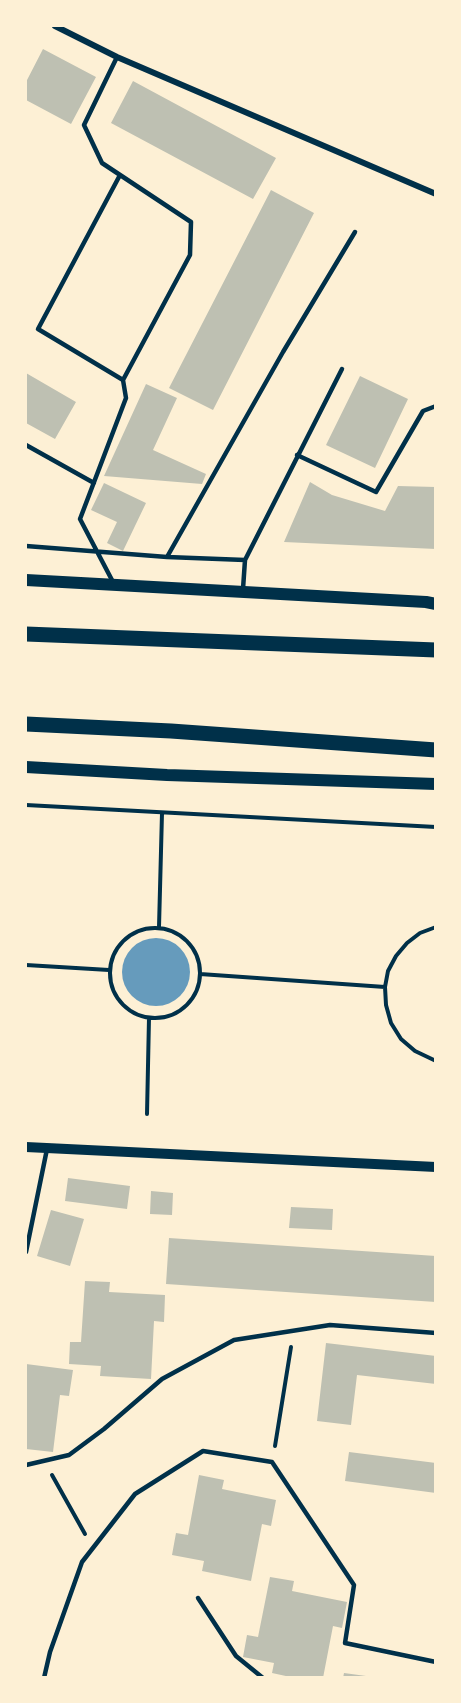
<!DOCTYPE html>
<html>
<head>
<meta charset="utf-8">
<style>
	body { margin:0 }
	#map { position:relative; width:461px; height:1703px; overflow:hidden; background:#fdf0d5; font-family:"Zilla Slab",serif }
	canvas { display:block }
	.frame { position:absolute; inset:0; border:27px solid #fdf0d5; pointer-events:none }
</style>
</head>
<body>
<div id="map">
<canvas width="461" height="1703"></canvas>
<div class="frame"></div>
</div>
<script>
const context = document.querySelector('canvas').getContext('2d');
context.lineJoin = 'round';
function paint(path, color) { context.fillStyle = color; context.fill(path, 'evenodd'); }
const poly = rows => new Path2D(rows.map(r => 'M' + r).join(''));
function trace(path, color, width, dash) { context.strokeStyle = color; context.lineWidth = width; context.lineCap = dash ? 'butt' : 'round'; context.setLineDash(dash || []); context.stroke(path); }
paint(poly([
	'122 972a34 34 0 1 1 68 0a34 34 0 1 1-68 0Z'
]), '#669bbc');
paint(poly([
	[43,49,96,77,71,124,26,100,26,82],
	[133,81,276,158,253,199,111,123],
	[271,190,314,213,213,410,169,388],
	[26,373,76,402,55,439,26,423],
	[360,376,408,399,375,468,326,445],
	[146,384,177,398,153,450,206,474,202,484,104,476],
	[310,482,332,495,385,511,398,486,436,487,436,549,284,542],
	[104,483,146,503,123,551,107,543,117,522,91,510],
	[68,1178,130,1186,127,1209,65,1201],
	[151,1191,173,1193,172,1215,150,1214],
	[291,1207,333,1209,332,1230,289,1228],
	[51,1210,84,1219,70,1266,37,1256],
	[169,1238,436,1256,436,1302,166,1284],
	[85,1281,110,1282,109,1292,165,1295,164,1322,154,1321,151,1379,100,1376,101,1366,69,1364,70,1342,81,1342],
	[326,1343,436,1356,436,1384,357,1375,351,1425,317,1421],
	[26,1364,73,1370,69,1396,60,1395,53,1452,26,1449],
	[349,1452,436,1463,436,1493,345,1481],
	[199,1475,224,1480,222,1489,276,1500,271,1526,262,1524,251,1581,202,1571,204,1561,172,1555,176,1533,188,1535],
	[270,1577,294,1581,292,1591,347,1602,342,1628,333,1626,323,1678,295,1678,272,1673,274,1663,243,1657,247,1635,258,1637],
	[344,1673,366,1676,366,1678,343,1678]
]), '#bec0b2');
trace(poly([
	[26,805,436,827],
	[159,927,162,813],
	[436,927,420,933,407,943,396,956,388,971,385,987,386,1005,391,1023,401,1039,415,1051,436,1061],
	'110 973a45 45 0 1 1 90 0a45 45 0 1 1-90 0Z',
	[26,965,109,970],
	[200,974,385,987],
	[147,1114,149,1018],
	[275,1446,291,1347],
	[52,1475,85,1534]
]), '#003049', 4);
trace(poly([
	[120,175,38,329,123,380],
	[26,445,94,483],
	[297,455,376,492,423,411,436,406],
	[26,546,167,557,245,560],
	[167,557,283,352,355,232],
	[113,582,80,519,126,398,123,380,190,255,191,222,102,163,84,125,117,57],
	[243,589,245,560,342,369],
	[26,1252,47,1149],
	[26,1465,69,1455,104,1429,162,1379,234,1340,330,1325,436,1333],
	[198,1598,236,1656,263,1678],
	[44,1678,50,1652,82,1562,135,1494,203,1451,272,1462,354,1585,345,1643,436,1662]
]), '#003049', 4.5);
trace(poly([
	[55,26,117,57,436,194]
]), '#003049', 6);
trace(poly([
	[26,1147,436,1167]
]), '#003049', 10);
trace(poly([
	[26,580,426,602,436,604],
	[26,767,167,775,436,784]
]), '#003049', 12);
trace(poly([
	[26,634,436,650],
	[26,724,171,731,436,750]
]), '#003049', 15);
</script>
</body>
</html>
